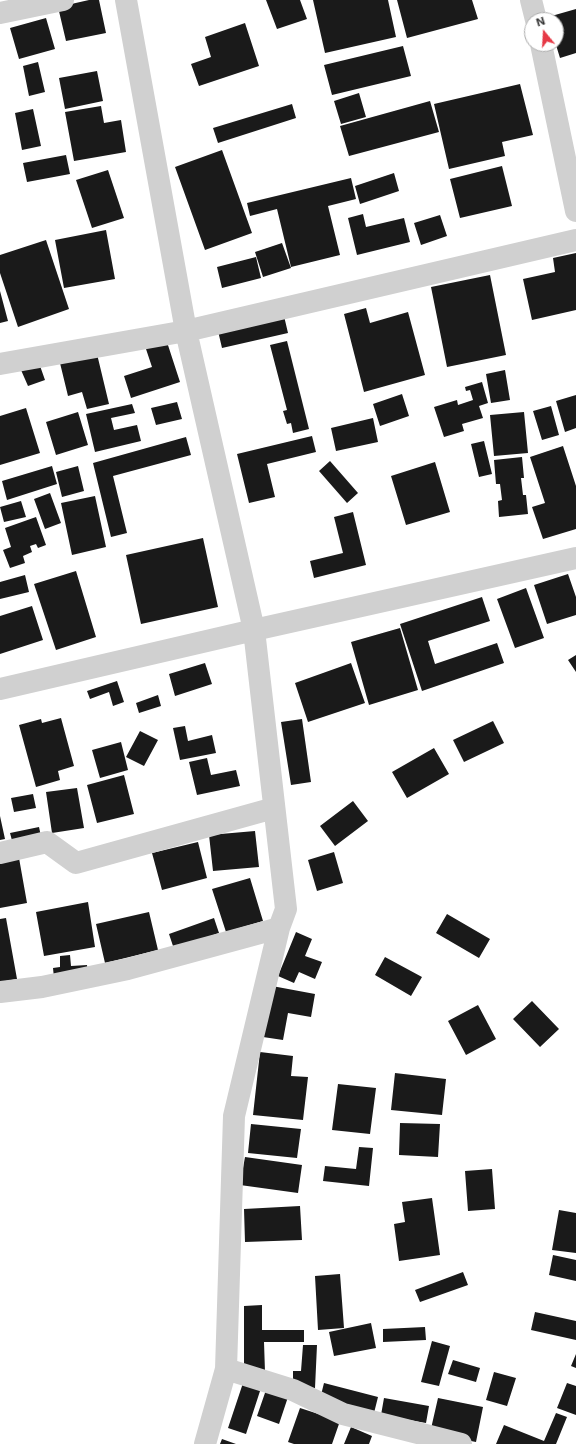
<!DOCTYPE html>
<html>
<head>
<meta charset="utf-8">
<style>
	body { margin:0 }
	#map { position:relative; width:576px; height:1444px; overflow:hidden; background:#fff; font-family:Inter,sans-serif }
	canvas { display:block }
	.north { position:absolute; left:524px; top:12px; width:40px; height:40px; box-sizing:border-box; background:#fff; border:1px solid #adadad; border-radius:50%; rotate:342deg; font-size:11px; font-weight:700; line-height:16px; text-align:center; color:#333 }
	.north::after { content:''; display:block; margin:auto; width:14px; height:18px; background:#e63946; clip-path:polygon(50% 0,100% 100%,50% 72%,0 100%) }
</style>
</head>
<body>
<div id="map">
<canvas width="576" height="1444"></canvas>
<div class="north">N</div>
</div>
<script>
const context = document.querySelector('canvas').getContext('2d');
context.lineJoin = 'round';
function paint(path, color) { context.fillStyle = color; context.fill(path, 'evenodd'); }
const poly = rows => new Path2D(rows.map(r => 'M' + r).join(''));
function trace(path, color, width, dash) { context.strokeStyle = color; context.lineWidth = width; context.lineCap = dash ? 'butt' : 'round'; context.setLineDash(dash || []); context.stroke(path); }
paint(poly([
	[89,0,99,0,106,33,66,41,58,7],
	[266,0,300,0,307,19,277,29],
	[313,0,388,0,396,37,325,53],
	[397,0,472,0,478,19,407,38],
	[576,9,576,53,560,58,556,45,556,20,549,20,548,17],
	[46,18,55,49,19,59,10,28],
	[245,23,259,66,199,86,191,64,211,57,205,37],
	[403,46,411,76,332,95,324,65],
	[38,62,45,92,29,96,23,66],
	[97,71,103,101,65,109,59,78],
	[520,84,533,135,502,142,505,156,449,169,434,104],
	[359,93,366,117,341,124,334,101],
	[430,101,439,132,349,156,340,126],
	[292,104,296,118,218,143,213,128],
	[101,106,104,123,121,120,126,152,74,161,65,112],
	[33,109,41,146,22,150,15,113],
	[222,150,252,233,205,250,175,167],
	[66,155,70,174,27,182,23,163],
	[502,166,512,206,460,218,450,179],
	[108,170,124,218,92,228,76,180],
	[394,173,399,191,360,204,355,186],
	[351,178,356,199,328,206,340,255,291,267,277,209,250,216,247,203],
	[363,214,366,227,404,218,410,242,357,255,348,218],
	[440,215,447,236,421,245,414,223],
	[106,230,115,279,64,288,55,240],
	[46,240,69,309,18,327,0,273,0,255],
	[282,243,291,268,263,277,255,252],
	[576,253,576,310,532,320,523,279,555,272,553,258],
	[256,257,261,278,222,288,217,267],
	[490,275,506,355,447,367,431,287],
	[0,291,8,321,0,323],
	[366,308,370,323,408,312,425,375,364,392,344,314],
	[284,316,288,333,222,348,218,331],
	[166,339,180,382,131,398,124,376,152,367,145,346],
	[287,341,309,429,293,433,291,423,287,424,283,411,287,410,270,345],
	[97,354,109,404,87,409,82,392,68,396,60,363],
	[39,363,45,380,28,386,21,370],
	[505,370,510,400,491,403,486,374],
	[482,382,488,403,479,406,483,418,462,424,464,431,444,437,434,407,457,400,458,405,473,400,470,390,466,391,465,387],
	[402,394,409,416,380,426,373,404],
	[576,395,576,428,565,432,556,401],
	[177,402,182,419,156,425,151,408],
	[132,404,135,413,111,418,114,430,137,425,141,441,95,452,86,414],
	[551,406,559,435,542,440,533,411],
	[26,408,40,453,0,465,0,416],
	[78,412,88,445,56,455,46,422],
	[524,412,528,453,494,456,490,415],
	[373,418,378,442,336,451,331,428],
	[312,436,316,452,267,464,275,497,249,503,237,454],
	[186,437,191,455,113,476,127,533,111,537,93,463],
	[484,441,492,474,479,477,471,444],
	[563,446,576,486,576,529,543,539,532,507,545,503,530,457],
	[522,457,524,478,521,478,523,495,526,495,528,514,499,517,498,501,502,500,500,484,496,484,494,460],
	[330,461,358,493,347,503,319,471],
	[435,462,450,512,406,525,391,476],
	[52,466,57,484,7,500,2,481],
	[78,466,84,491,62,497,56,472],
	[50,493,61,523,45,529,34,499],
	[95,496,106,547,72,555,61,503],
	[21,501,26,517,4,522,0,507],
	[353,512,366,565,314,578,310,561,343,553,334,517],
	[36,517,46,545,38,548,36,544,30,546,32,552,23,556,25,563,10,568,3,550,11,547,5,528],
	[203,538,218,607,141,624,126,555],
	[76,571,96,637,56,650,34,584],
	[568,574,576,597,576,615,547,624,534,585],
	[25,575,29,592,0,599,0,582],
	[526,588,544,638,515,648,497,599],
	[482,597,490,621,428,641,435,664,497,643,504,663,422,691,400,624],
	[32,606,43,640,0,654,0,616],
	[400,628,418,690,369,705,351,642],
	[576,655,576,672,568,660],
	[205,663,212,684,175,696,169,674],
	[351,663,365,703,308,722,295,683],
	[117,681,124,702,113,706,109,692,90,699,87,691],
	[158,695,161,706,139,713,136,703],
	[61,718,74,766,58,771,60,780,36,787,19,725,41,719,42,723],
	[302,719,311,782,291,785,281,722],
	[493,721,504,743,464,762,453,740],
	[185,726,188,741,212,735,216,753,180,760,173,728],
	[140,731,158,740,144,766,126,757],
	[121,742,128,770,100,778,92,750],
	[434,748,449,774,407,798,392,772],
	[207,758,211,775,236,770,240,786,197,795,189,762],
	[124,775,134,814,97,823,87,785],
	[77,788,84,828,52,833,46,792],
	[33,794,36,808,14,812,11,798],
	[353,801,368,821,335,846,320,826],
	[0,816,5,839,0,840],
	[39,827,42,841,14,848,10,833],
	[255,831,259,867,213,871,209,835],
	[198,842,207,878,162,890,152,853],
	[334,852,343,883,317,891,308,860],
	[19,858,27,903,0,908,0,862],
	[250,878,263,921,226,932,212,889],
	[88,902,95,947,44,956,36,912],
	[149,912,158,950,105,963,96,924],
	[447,914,490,939,479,958,436,933],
	[6,918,17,979,0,982,0,919],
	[214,918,219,933,174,949,169,934],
	[296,932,312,939,305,956,322,962,315,979,299,972,294,983,278,976],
	[70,955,71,966,87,965,88,975,54,978,53,968,60,967,60,956],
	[385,957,422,977,411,996,375,975],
	[272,986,315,994,311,1017,288,1013,283,1040,263,1037],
	[532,1001,559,1029,540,1047,513,1019],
	[478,1005,496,1039,466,1055,448,1021],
	[260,1052,293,1056,291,1076,308,1077,303,1120,253,1115],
	[395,1073,446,1079,442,1115,391,1110],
	[338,1084,376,1088,370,1134,332,1130],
	[400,1123,440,1124,438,1157,399,1155],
	[251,1124,301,1129,297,1158,248,1153],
	[359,1147,373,1148,369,1186,323,1181,325,1166,356,1169],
	[245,1157,302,1165,298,1193,240,1185],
	[492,1169,495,1209,468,1211,465,1171],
	[432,1198,440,1255,399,1261,394,1224,405,1222,402,1202],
	[300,1206,302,1240,245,1242,244,1209],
	[559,1210,576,1213,576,1253,552,1250],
	[553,1255,576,1260,576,1281,549,1275],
	[463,1272,468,1285,420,1302,415,1290],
	[340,1274,344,1328,318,1330,315,1276],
	[262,1305,262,1330,304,1330,304,1342,264,1342,265,1372,244,1372,244,1306],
	[535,1312,576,1321,576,1340,531,1330],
	[371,1323,376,1348,334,1356,329,1332],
	[425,1327,426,1340,383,1342,383,1329],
	[432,1341,450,1346,439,1386,421,1382],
	[303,1345,317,1345,315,1388,293,1387,293,1371,301,1371],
	[576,1354,576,1368,571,1366],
	[453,1360,480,1368,476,1382,448,1374],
	[494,1372,516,1378,507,1406,486,1400],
	[243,1383,261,1388,246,1434,228,1428],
	[324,1383,378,1397,374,1413,320,1399],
	[567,1383,576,1386,576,1415,557,1408],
	[266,1390,288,1397,279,1424,257,1416],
	[384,1398,429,1406,426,1423,381,1415],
	[438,1398,483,1407,476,1442,430,1433],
	[300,1408,340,1421,332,1444,294,1444,288,1442],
	[556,1413,567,1417,556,1444,496,1444,504,1425,544,1441],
	[351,1427,372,1436,369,1444,344,1444],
	[222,1439,236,1444,220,1444]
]), '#1a1a1a');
trace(poly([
	[126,0,186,331,254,630,286,909,279,928,234,1116,226,1369,205,1444],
	[531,0,536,20],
	[0,13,63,0],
	[541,44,576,211],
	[0,364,186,331,576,240],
	[0,689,254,630,576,558],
	[0,853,47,842,76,863,274,808],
	[0,992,42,987,128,969,279,928],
	[226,1369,293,1390,343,1414,461,1444]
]), '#d0d0d0', 22);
</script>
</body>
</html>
